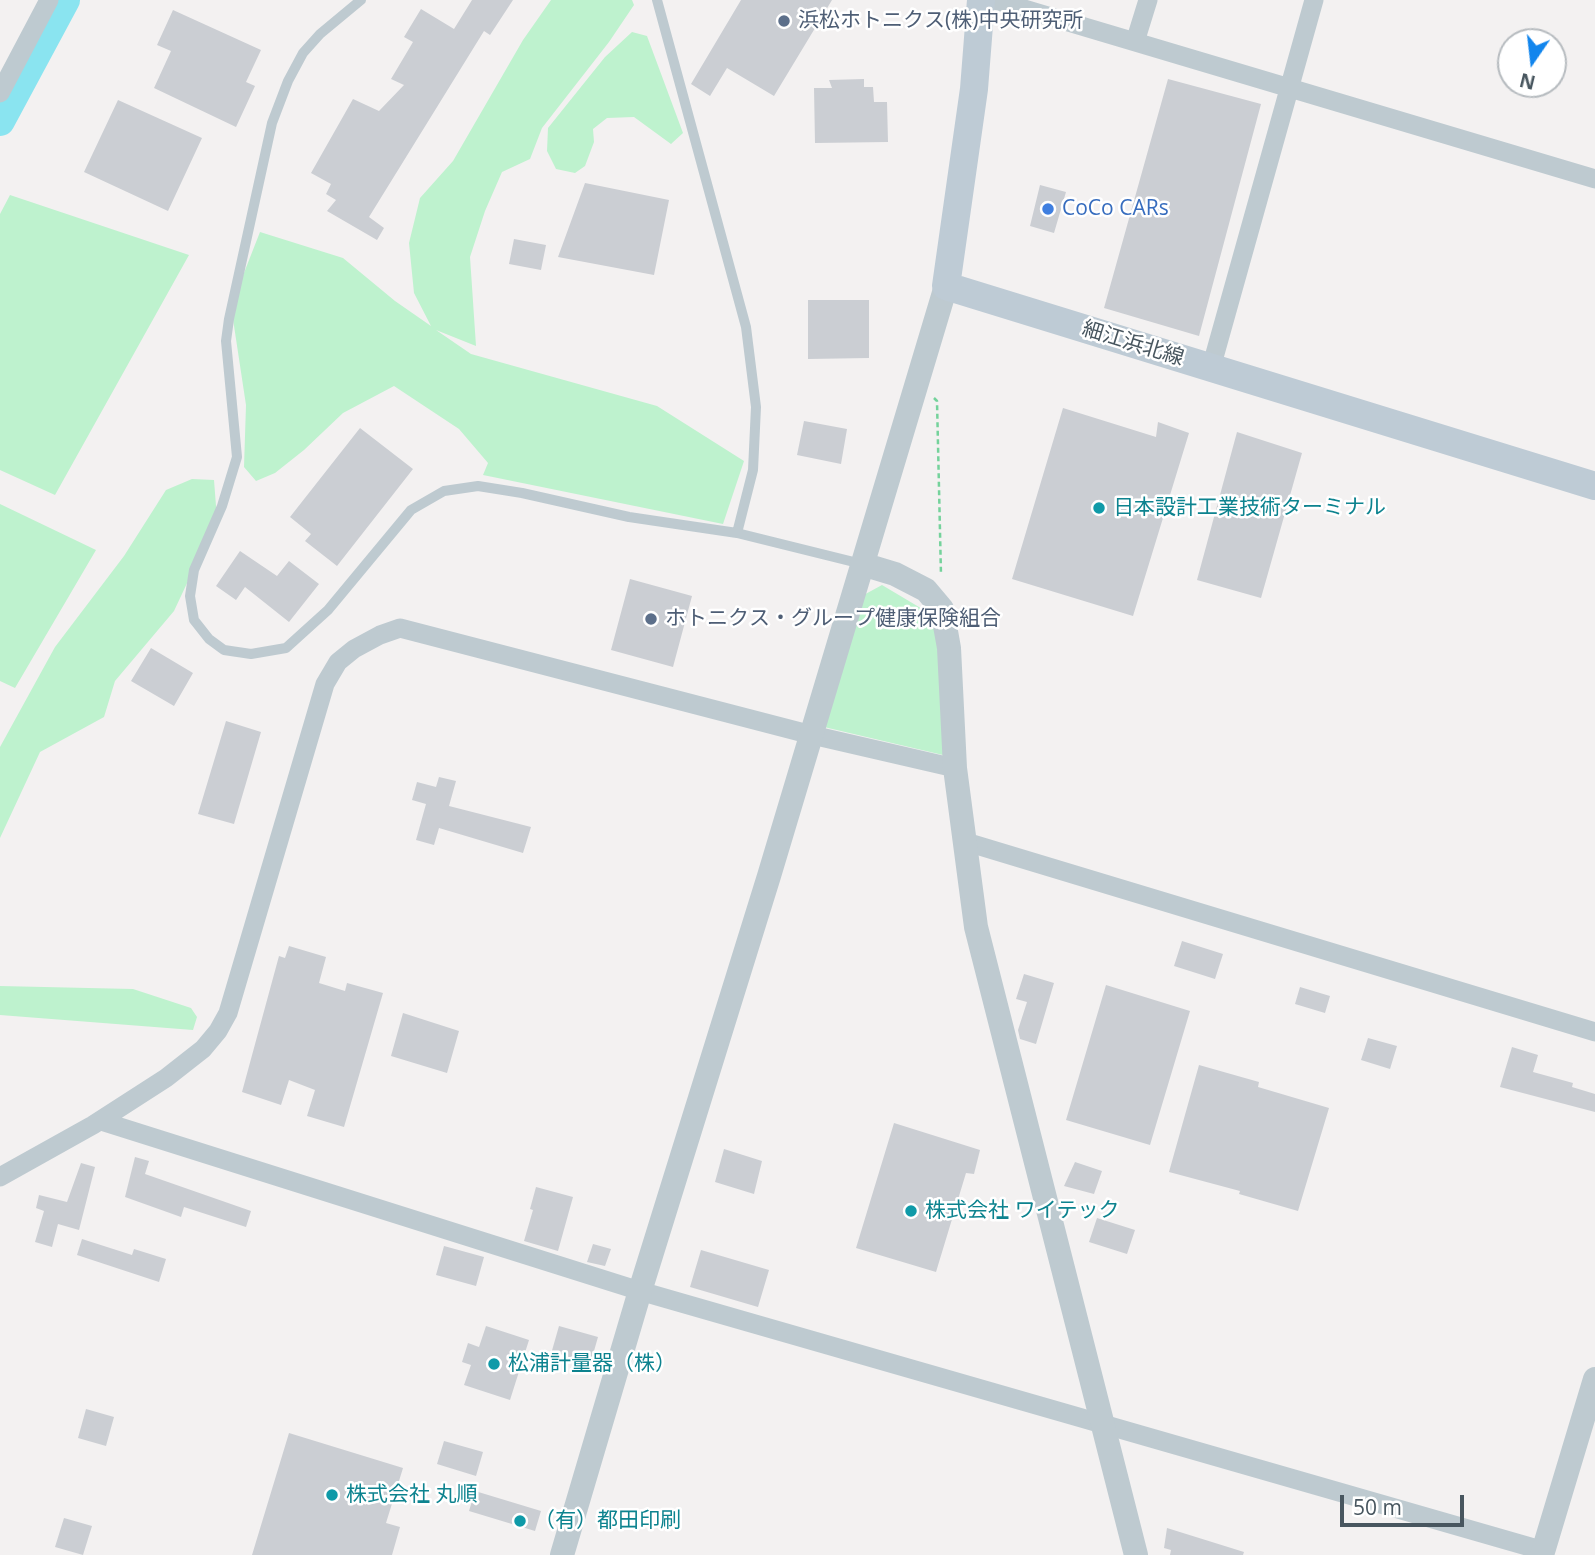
<!DOCTYPE html>
<html>
<head>
<meta charset="utf-8">
<style>
	body { margin:0 }
	#map { position:relative; width:1595px; height:1555px; overflow:hidden; background:#f3f1f1; font-family:"Open Sans",sans-serif }
	canvas { display:block }
	.north { position:absolute; left:1497px; top:28px; width:70px; height:70px; box-sizing:border-box; background:#fff; border:2px solid #b6bbbf; border-radius:50%; rotate:194deg; font-size:19px; font-weight:700; line-height:28px; text-align:center; color:#48565f }
	.north::after { content:''; display:block; margin:auto; width:24px; height:32px; background:#1185ed; clip-path:polygon(50% 0,100% 100%,50% 72%,0 100%) }
	.scale { position:absolute; left:1340px; top:1495px; width:124px; height:32px; box-sizing:border-box; border:4px solid #48565f; border-top:0; padding-left:9px; font-size:21px; line-height:24px; white-space:nowrap; color:#48565f; -webkit-text-stroke:5px #fff; paint-order:stroke }
</style>
</head>
<body>
<div id="map">
<canvas width="1595" height="1555"></canvas>
<div class="north">N</div>
<div class="scale">50 m</div>
</div>
<script>
const context = document.querySelector('canvas').getContext('2d');
context.lineJoin = 'round';
function paint(path, color) { context.fillStyle = color; context.fill(path, 'evenodd'); }
const poly = rows => new Path2D(rows.map(r => 'M' + r).join(''));
function trace(path, color, width, dash) { context.strokeStyle = color; context.lineWidth = width; context.lineCap = dash ? 'butt' : 'round'; context.setLineDash(dash || []); context.stroke(path); }
function write(font, color, halo, rows, align = 'center') {
  context.font = font + ' "Open Sans","Noto Sans JP",sans-serif'; context.lineWidth = 5; context.setLineDash([]); context.textBaseline = 'middle'; context.strokeStyle = halo; context.fillStyle = color; for (const [text, x, y, turn = 0] of rows) {
    context.save(); context.translate(x, y); context.rotate((+turn || 0) * Math.PI / 180); context.textAlign = isNaN(turn) ? turn : align; if (halo) context.strokeText(text, 0, 0); context.fillText(text, 0, 0); context.restore();
  }
}
paint(poly([
	[551,0,632,0,634,5,609,42,542,128,530,159,502,172,485,211,470,257,476,346,436,330,471,354,657,406,744,461,723,524,483,475,488,463,459,429,394,386,343,413,304,450,275,473,256,481,244,467,246,405,231,306,260,232,343,258,395,301,431,326,414,293,409,243,420,198,453,161,523,40],
	[632,32,647,36,683,133,671,144,634,117,607,118,593,129,594,142,585,166,575,173,556,169,547,151,548,128,605,57],
	[10,195,189,255,55,495,0,470,0,214],
	[192,479,214,480,217,519,174,611,115,681,104,717,40,752,0,838,0,747,55,647,124,556,166,490],
	[0,504,96,550,15,688,0,681],
	[882,585,924,610,940,638,943,755,824,727,860,597],
	[0,986,133,989,191,1008,197,1017,193,1030,0,1015]
]), '#bef2ce');
trace(poly([
	[0,121,65,0]
]), '#8ae4f0', 30);
paint(poly([
	[472,0,513,0,490,35,484,31,369,217,384,228,377,240,327,211,336,200,326,194,331,184,311,173,353,99,379,111,404,85,391,79,413,42,404,37,421,9,454,29],
	[741,0,832,0,774,96,727,68,710,96,691,84],
	[173,10,261,50,246,82,255,86,236,127,154,88,171,51,157,45],
	[864,79,864,87,873,87,874,102,887,102,888,142,815,143,814,88,832,88,829,80],
	[1168,79,1261,104,1199,336,1104,308],
	[118,100,202,138,168,211,84,172],
	[585,183,669,200,654,275,558,257],
	[1040,185,1066,192,1054,233,1030,226],
	[514,239,546,245,541,270,509,264],
	[808,300,869,300,869,358,808,359],
	[1063,408,1156,437,1158,422,1189,433,1133,616,1012,579],
	[804,421,847,429,841,464,797,455],
	[360,428,413,469,337,566,305,541,311,534,290,517],
	[1237,432,1302,453,1261,598,1197,580],
	[240,551,277,576,289,561,319,584,289,622,245,587,236,600,216,586],
	[630,579,692,596,673,667,611,650],
	[151,648,193,673,174,706,131,681],
	[226,721,261,732,234,824,198,814],
	[439,777,456,781,449,806,531,827,523,853,439,828,434,845,416,840,426,804,412,800,417,782,436,787],
	[1182,941,1223,954,1215,979,1174,966],
	[289,946,326,957,319,983,345,991,347,983,383,993,344,1127,307,1116,315,1090,289,1080,281,1105,242,1092,279,956,285,958],
	[1024,974,1054,983,1036,1044,1020,1039,1018,1030,1027,1002,1016,999],
	[1106,985,1190,1011,1150,1145,1066,1120],
	[1300,987,1330,996,1325,1013,1295,1004],
	[403,1013,459,1031,447,1073,391,1056],
	[1368,1038,1397,1046,1390,1069,1361,1060],
	[1512,1047,1538,1055,1533,1072,1573,1083,1572,1087,1595,1094,1595,1112,1500,1087],
	[1199,1065,1259,1082,1258,1087,1329,1108,1298,1211,1239,1194,1240,1191,1169,1172],
	[894,1123,980,1150,974,1174,966,1173,936,1272,856,1248],
	[724,1149,762,1161,754,1194,715,1182],
	[135,1157,149,1161,145,1174,251,1211,246,1227,184,1207,181,1217,125,1197],
	[1075,1162,1102,1171,1094,1194,1064,1186],
	[81,1163,95,1167,79,1230,58,1224,52,1247,35,1242,44,1211,36,1208,39,1195,67,1202],
	[536,1187,573,1197,558,1251,524,1241,533,1210,530,1209],
	[1097,1218,1135,1230,1127,1254,1089,1242],
	[82,1239,132,1255,134,1249,166,1259,159,1282,77,1255],
	[593,1244,611,1249,605,1266,587,1262],
	[444,1246,484,1257,476,1286,436,1275],
	[701,1250,769,1270,758,1307,690,1287],
	[486,1326,529,1340,510,1400,464,1385,471,1365,462,1362,468,1343,479,1347],
	[559,1326,598,1337,590,1365,551,1354],
	[86,1409,114,1417,106,1446,78,1438],
	[289,1433,403,1468,386,1523,400,1527,392,1555,252,1555],
	[444,1441,483,1452,476,1476,437,1464],
	[475,1491,541,1511,535,1531,469,1511],
	[64,1518,92,1526,83,1555,55,1547],
	[1167,1528,1244,1552,1243,1555,1170,1555,1171,1550,1164,1548]
]), '#cbced3');
trace(poly([
	[934,398,937,401,941,575]
]), '#74d29b', 2.5, [5, 3.5]);
trace(poly([
	[361,0,320,34,303,53,288,81,272,123,229,319,226,341,237,457,222,506,194,570,190,596,194,620,209,639,224,650,251,654,286,648,328,610,411,510,444,491,478,486,522,493,629,517,737,533,862,564],
	[657,0,746,327,756,407,753,470,737,533]
]), '#becad0', 10);
trace(poly([
	[994,0,1595,179],
	[1135,42,1148,0],
	[0,93,49,0],
	[1211,368,1314,0],
	[963,841,1595,1032],
	[101,1121,640,1291,1544,1551],
	[0,1177,93,1125,166,1078,203,1049,218,1031,228,1013,325,684,338,662,354,649,380,635,400,628,812,735,955,768]
]), '#becad0', 19);
trace(poly([
	[862,564,895,574,926,590,942,609,949,648,955,768,976,927,1136,1555],
	[562,1555,640,1291,769,876,946,286],
	[1542,1555,1595,1379]
]), '#becad0', 24);
trace(poly([
	[981,0,974,89,946,286,1595,486]
]), '#becbd5', 28);
for (const [x, y, r, color] of [
	[784,21,7,"#5c6f8a"],
	[1048,209,7,"#3f7fe0"],
	[1099,508,7,"#0f9aa8"],
	[651,619,7,"#5c6f8a"],
	[911,1211,7,"#0f9aa8"],
	[494,1364,7,"#0f9aa8"],
	[332,1495,7,"#0f9aa8"],
	[520,1521,7,"#0f9aa8"]
]) { const dot = new Path2D(); dot.arc(x, y, r, 0, 2 * Math.PI); context.fillStyle = color; context.fill(dot); trace(dot, '#fff', 2.5); }
write('21px', '#4e5e75', '#fff', [
	["浜松ホトニクス(株)中央研究所",798,21],
	["ホトニクス・グループ健康保険組合",665,619]
], 'left');
write('21px', '#366cbe', '#fff', [
	["CoCo CARs",1062,209]
], 'left');
write('21px', '#48565f', '#fff', [
	["細江浜北線",1133,344,17]
]);
write('21px', '#0d838f', '#fff', [
	["日本設計工業技術ターミナル",1113,508],
	["株式会社 ワイテック",925,1211],
	["松浦計量器（株）",508,1364],
	["株式会社 丸順",346,1495],
	["（有）都田印刷",534,1521]
], 'left');
</script>
</body>
</html>
